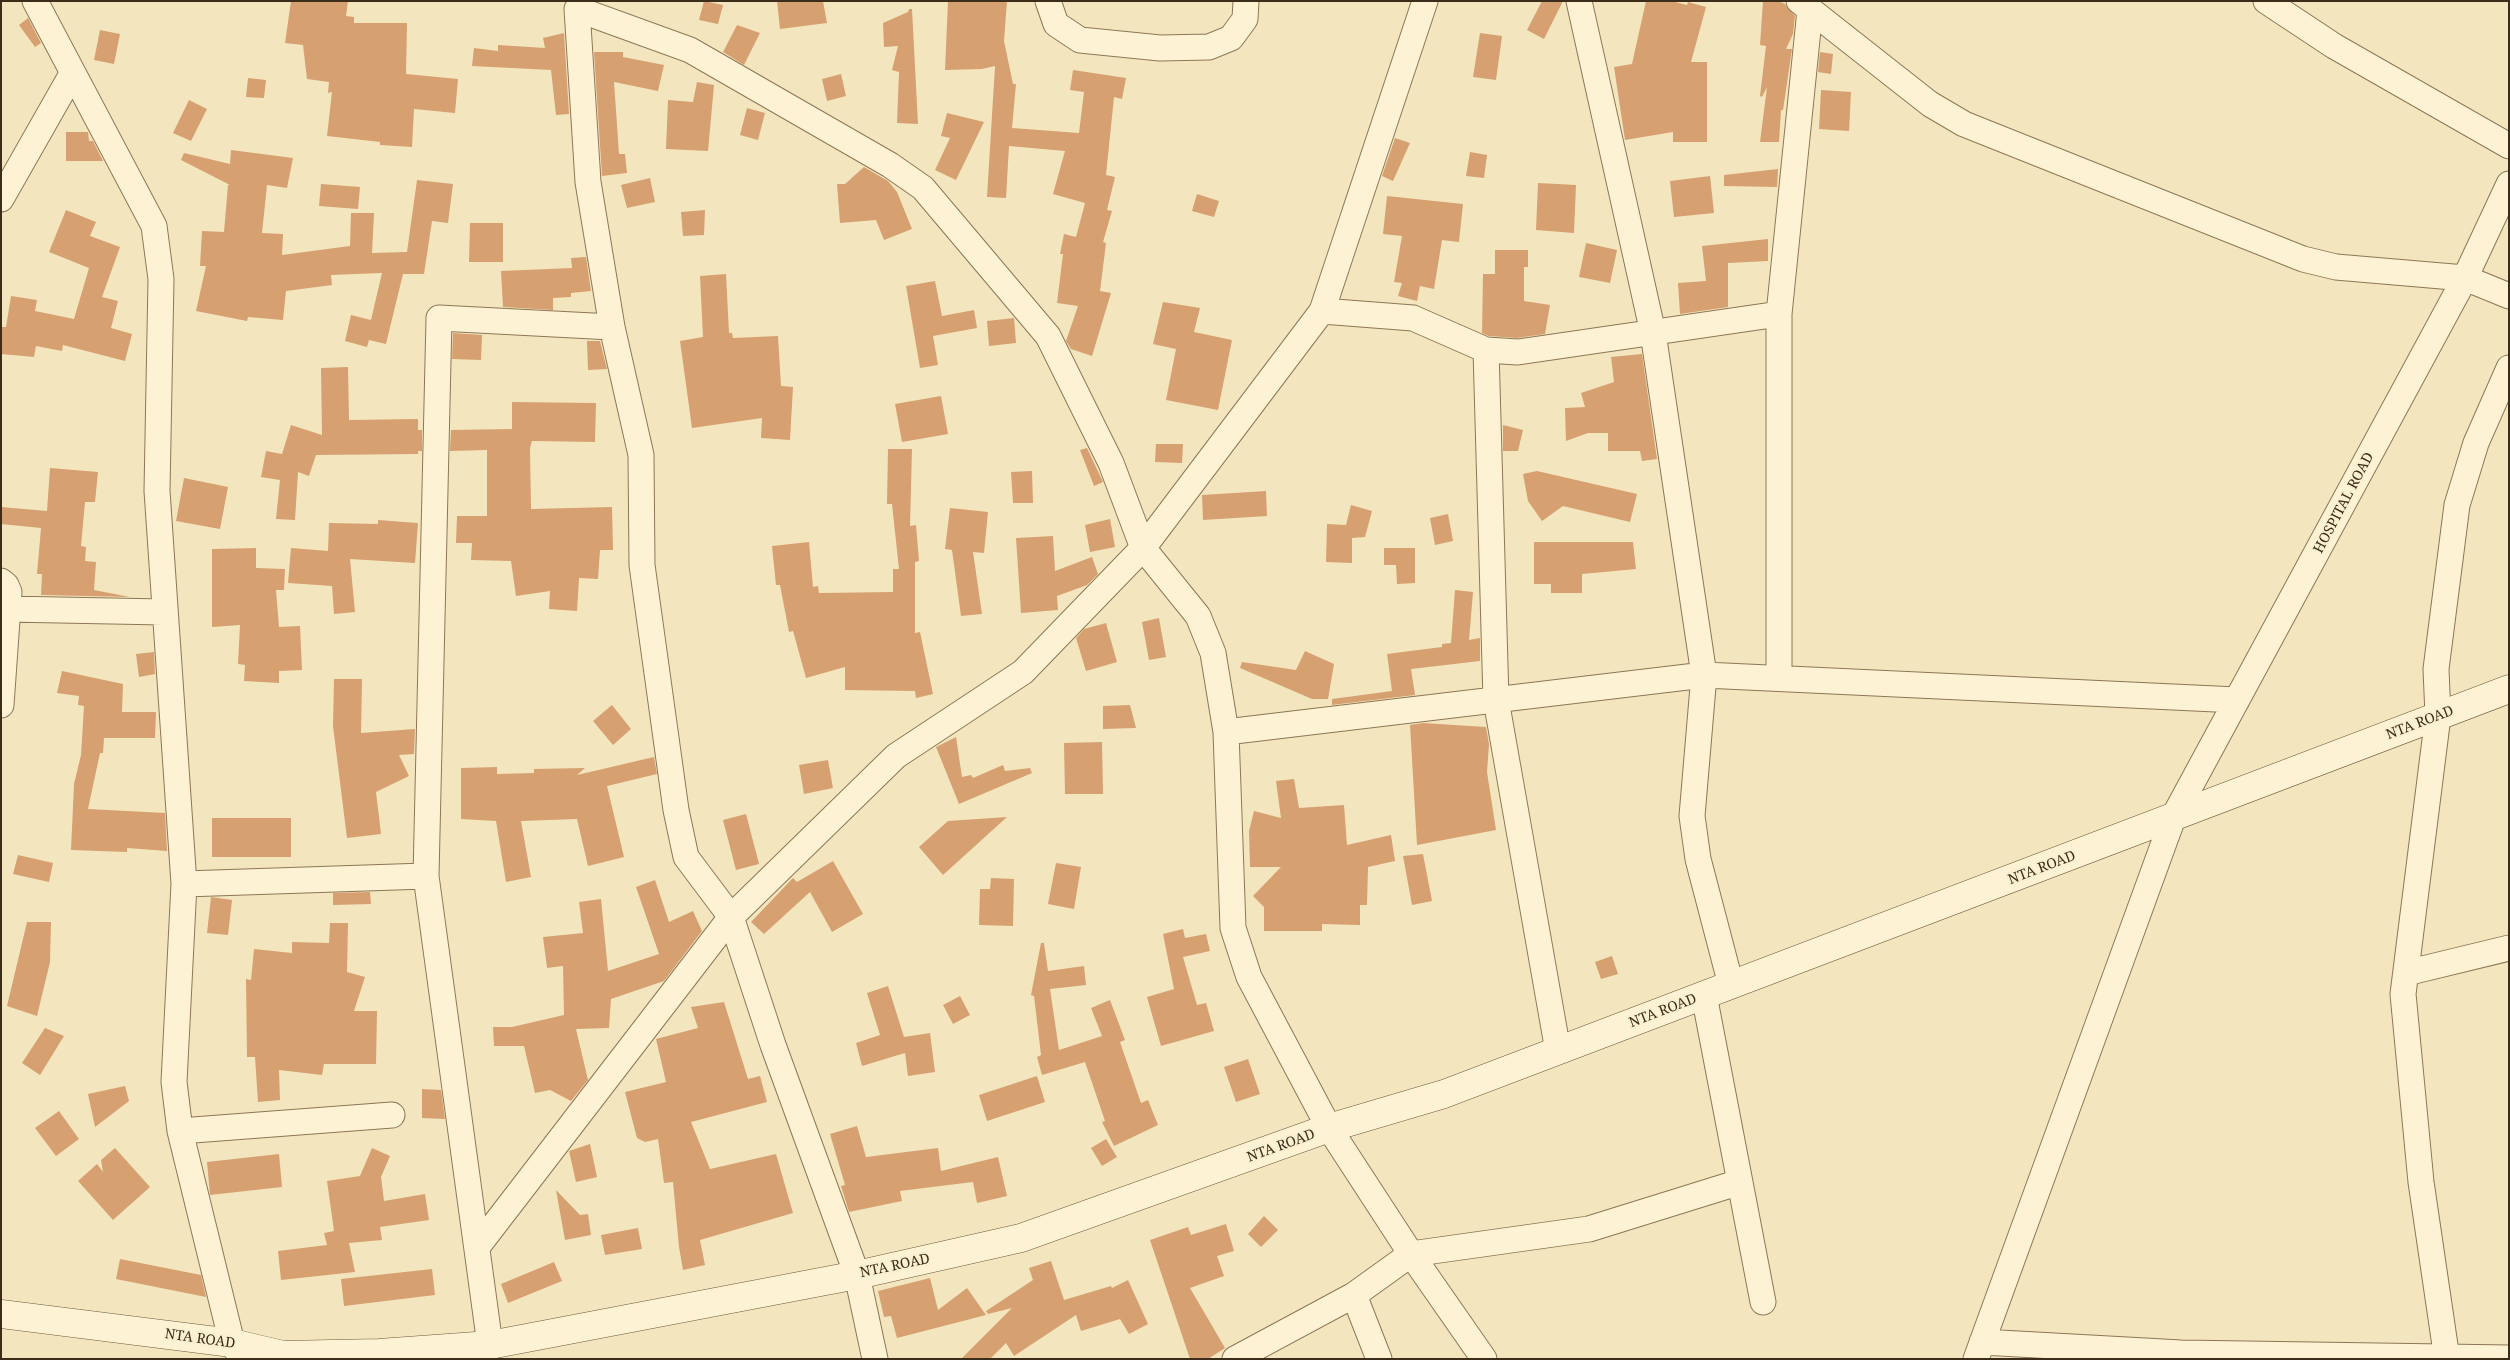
<!DOCTYPE html>
<html>
<head>
<meta charset="utf-8">
<style>
	body { margin:0 }
	#map { position:relative; width:2510px; height:1360px; overflow:hidden; background:#f3e6bf; font-family:"Noto Serif",serif }
	canvas { display:block }
	.frame { position:absolute; inset:0; border:2px solid #3c2d1b; pointer-events:none }
</style>
</head>
<body>
<div id="map">
<canvas width="2510" height="1360"></canvas>
<div class="frame"></div>
</div>
<script>
const context = document.querySelector('canvas').getContext('2d');
context.lineJoin = 'round';
function paint(path, color) { context.fillStyle = color; context.fill(path, 'evenodd'); }
const poly = rows => new Path2D(rows.map(r => 'M' + r).join(''));
function trace(path, color, width, dash) { context.strokeStyle = color; context.lineWidth = width; context.lineCap = dash ? 'butt' : 'round'; context.setLineDash(dash || []); context.stroke(path); }
function write(font, color, halo, rows, align = 'center') {
  context.font = font + ' "Noto Serif",serif'; context.lineWidth = 4.5; context.setLineDash([]); context.textBaseline = 'middle'; context.strokeStyle = halo; context.fillStyle = color; for (const [text, x, y, turn = 0] of rows) {
    context.save(); context.translate(x, y); context.rotate((+turn || 0) * Math.PI / 180); context.textAlign = isNaN(turn) ? turn : align; if (halo) context.strokeText(text, 0, 0); context.fillText(text, 0, 0); context.restore();
  }
}
paint(poly([
	[291,1,348,1,346,16,354,17,354,23,407,23,406,74,458,79,455,113,414,109,412,147,380,145,380,142,327,136,332,92,328,93,329,82,307,79,303,45,285,43],
	[704,1,723,5,718,24,699,20],
	[777,1,823,1,827,23,780,29],
	[948,1,1007,1,1004,41,1013,84,1016,84,1012,128,1079,133,1084,92,1070,90,1073,70,1126,78,1122,99,1114,97,1106,175,1115,177,1107,210,1112,211,1103,242,1106,243,1100,291,1111,293,1092,356,1071,349,1066,341,1078,306,1057,303,1063,254,1060,254,1064,234,1076,237,1085,203,1053,194,1065,151,1009,146,1006,198,987,197,995,66,982,69,945,70],
	[1542,1,1563,1,1544,39,1527,30],
	[1646,1,1671,1,1687,5,1688,2,1706,7,1691,62,1707,62,1707,142,1673,142,1673,132,1625,140,1614,67,1632,64],
	[1763,1,1779,1,1785,4,1795,16,1793,34,1786,49,1792,49,1783,110,1781,110,1779,142,1760,142,1767,87,1762,97,1760,96,1766,46,1760,45],
	[909,9,912,9,918,124,897,123,899,72,892,70,898,46,884,47,883,23,908,12],
	[28,18,41,43,35,47,19,25],
	[737,25,760,33,744,65,723,52],
	[100,30,120,34,114,64,94,60],
	[564,33,569,114,556,115,551,70,472,66,474,48,498,51,498,45,545,48,543,38],
	[1480,33,1502,36,1496,80,1473,77],
	[594,52,623,52,623,57,664,65,658,91,614,82,619,154,625,154,627,173,602,176],
	[1820,52,1833,54,1831,74,1818,72],
	[841,74,846,96,827,101,822,79],
	[248,78,266,80,264,98,246,97],
	[697,82,714,85,708,151,666,149,668,100,693,102],
	[1821,90,1851,92,1849,131,1819,129],
	[189,100,207,109,191,141,173,133],
	[747,108,765,113,758,140,740,135],
	[947,113,984,122,956,180,935,170,950,138,941,136],
	[66,132,88,132,89,141,93,141,103,161,66,161],
	[1395,138,1410,143,1393,181,1382,176],
	[231,150,293,158,287,188,267,185,262,233,283,234,282,255,350,246,351,213,374,213,372,253,407,252,417,180,453,184,448,223,432,221,424,274,403,274,386,344,369,340,367,347,345,341,351,315,371,320,382,273,331,275,332,285,286,291,283,320,248,317,247,321,196,311,206,266,200,266,202,231,224,232,228,185,230,185,181,160,184,153,230,164],
	[1470,152,1487,155,1484,178,1466,176],
	[864,167,888,181,897,192,912,229,884,240,876,220,840,223,837,184,845,184],
	[1778,169,1777,187,1724,186,1724,175],
	[1710,176,1714,213,1674,217,1670,181],
	[650,178,655,202,627,208,621,185],
	[1538,183,1576,185,1574,233,1536,230],
	[321,184,360,187,358,209,319,206],
	[1197,194,1219,201,1214,217,1192,211],
	[1387,196,1463,204,1459,242,1442,240,1434,289,1420,286,1417,301,1398,296,1402,283,1394,282,1402,236,1383,234],
	[66,210,96,222,90,236,120,247,102,297,118,301,111,328,132,334,125,361,63,345,62,351,36,346,34,357,1,354,1,327,6,327,11,296,37,300,35,311,74,319,89,268,49,252],
	[705,210,704,235,683,236,681,212],
	[470,223,503,223,503,262,469,262],
	[1768,239,1768,261,1728,263,1728,307,1680,314,1678,283,1706,281,1702,246],
	[1586,243,1617,250,1610,283,1579,277],
	[1495,250,1528,250,1528,267,1524,267,1524,301,1550,305,1545,334,1517,338,1489,336,1482,333,1483,274,1495,274],
	[586,257,591,291,571,293,571,297,553,298,553,310,503,307,501,271,572,268,571,258],
	[726,274,729,333,732,333,733,338,778,336,781,386,793,387,790,440,761,438,762,418,692,428,680,341,703,337,700,276],
	[935,281,942,316,974,310,977,328,933,336,938,365,920,368,906,286],
	[1163,302,1200,308,1194,332,1232,340,1218,410,1166,400,1176,349,1153,344],
	[1014,318,1016,343,989,346,987,321],
	[453,333,482,335,481,360,452,359],
	[587,341,600,341,607,369,588,370],
	[1642,354,1657,459,1642,461,1640,451,1608,451,1608,433,1588,433,1566,441,1565,408,1585,407,1581,393,1614,382,1611,357],
	[348,367,349,420,418,419,418,430,422,430,422,451,418,451,418,454,316,455,309,476,298,472,295,520,276,519,280,480,261,477,266,451,282,454,291,425,322,435,321,368],
	[941,396,948,434,902,442,895,404],
	[512,402,596,403,595,442,532,441,530,448,531,509,612,507,613,550,600,550,598,579,579,578,577,611,549,609,550,591,516,596,511,561,471,560,472,543,456,543,457,516,487,516,487,450,450,451,451,430,512,429],
	[1503,425,1523,430,1518,451,1503,451],
	[1156,444,1183,444,1182,463,1155,462],
	[1087,448,1103,482,1094,486,1080,450],
	[888,449,912,449,910,526,916,525,919,561,915,562,915,633,920,632,933,694,916,698,915,691,845,690,845,667,806,678,793,631,789,632,780,585,776,585,772,546,809,542,813,587,818,586,819,593,893,592,893,569,899,569,892,504,887,504],
	[50,468,98,472,95,502,85,502,81,546,86,547,85,561,96,562,94,590,130,597,41,595,42,574,37,574,41,528,1,524,1,507,47,511],
	[1032,471,1033,503,1013,503,1011,472],
	[1537,471,1637,494,1630,522,1563,506,1542,521,1528,501,1523,474],
	[184,478,228,487,220,529,176,521],
	[1266,491,1267,516,1203,520,1202,495],
	[1351,505,1372,511,1365,537,1352,538,1352,563,1326,562,1327,524,1346,525],
	[950,508,988,512,984,553,973,552,982,614,961,616,952,550,945,549],
	[1448,514,1453,541,1435,545,1430,518],
	[1110,519,1115,547,1090,552,1085,525],
	[378,520,418,523,415,563,350,559,355,612,334,614,332,586,288,583,291,548,328,551,329,523,378,524],
	[1053,536,1055,571,1092,557,1098,574,1087,585,1057,596,1058,610,1021,613,1016,538],
	[1534,542,1633,542,1636,569,1582,574,1582,593,1551,593,1551,584,1534,584],
	[256,548,256,568,285,569,284,590,276,590,279,627,300,626,302,670,279,671,279,683,244,681,245,665,238,664,240,625,212,627,212,549],
	[1384,548,1415,548,1415,583,1397,584,1396,565,1384,565],
	[1455,590,1473,592,1469,640,1480,638,1480,661,1411,669,1415,695,1332,705,1332,699,1392,691,1387,654,1442,647,1442,644,1451,643],
	[1159,618,1166,657,1149,660,1142,622],
	[1106,623,1117,662,1086,671,1076,638,1084,629],
	[1305,651,1334,664,1328,699,1312,699,1240,668,1242,662,1296,670],
	[154,652,155,674,139,677,136,654],
	[62,671,123,684,122,712,156,712,155,738,104,738,103,753,100,753,88,809,165,813,167,851,127,848,127,852,71,850,74,784,81,755,84,706,78,705,79,696,57,693],
	[334,679,362,679,361,733,415,729,414,754,399,755,409,776,376,792,381,834,347,838,333,726],
	[612,705,631,729,613,745,593,721],
	[1130,705,1136,728,1103,729,1103,706],
	[1423,723,1486,727,1489,744,1487,772,1496,830,1417,845,1410,725],
	[956,737,962,777,971,775,973,778,1003,765,1005,771,1030,768,1032,773,959,804,936,747],
	[1102,742,1103,794,1065,794,1064,743],
	[654,757,657,774,607,786,624,857,588,866,577,819,521,821,531,877,506,882,496,821,461,819,461,768,497,767,497,774,534,773,534,769,585,768,577,775],
	[828,760,833,788,804,794,799,765],
	[1294,779,1299,808,1344,805,1347,845,1391,835,1395,861,1368,867,1367,905,1360,905,1360,925,1322,924,1322,931,1264,931,1264,907,1253,896,1281,867,1250,867,1249,831,1254,811,1281,818,1276,781],
	[746,814,759,864,736,870,723,820],
	[1007,817,943,875,919,847,948,821],
	[212,818,291,818,291,857,212,857],
	[1423,854,1432,901,1412,905,1403,856],
	[18,855,53,863,49,882,13,874],
	[833,861,863,914,832,932,810,892,764,934,751,922,793,878,797,882],
	[1056,863,1081,867,1074,909,1048,904],
	[991,878,1014,879,1013,926,979,925,980,889,990,889],
	[655,880,669,922,693,911,702,931,664,981,611,999,609,1028,576,1029,588,1080,571,1101,550,1090,535,1093,524,1046,494,1046,493,1027,512,1027,564,1015,563,966,547,968,543,937,583,933,579,902,601,899,608,971,659,954,636,887],
	[370,892,371,904,333,905,333,893],
	[211,897,232,900,228,935,207,933],
	[27,922,51,922,50,962,37,1016,7,1006],
	[330,923,348,923,347,972,365,977,354,1011,377,1011,376,1064,324,1064,322,1075,279,1070,280,1100,258,1102,255,1057,247,1057,246,979,251,980,254,949,292,953,292,942,329,943],
	[1183,929,1185,938,1206,934,1210,951,1183,957,1197,1005,1206,1003,1214,1031,1161,1046,1147,997,1174,989,1163,934],
	[1041,943,1044,943,1048,971,1084,966,1086,985,1050,989,1059,1050,1102,1036,1091,1008,1110,1000,1125,1040,1120,1042,1141,1103,1148,1100,1158,1125,1114,1146,1102,1122,1105,1121,1085,1062,1042,1075,1037,1057,1041,1055,1034,996,1031,995],
	[1612,956,1618,974,1601,979,1595,962],
	[888,986,904,1037,930,1033,935,1072,908,1076,905,1053,862,1066,856,1043,880,1035,867,993],
	[960,996,970,1015,953,1024,943,1005],
	[724,1002,748,1079,760,1076,767,1102,691,1122,710,1169,776,1154,793,1213,700,1240,705,1265,683,1270,679,1247,673,1182,664,1183,658,1139,645,1142,637,1138,625,1092,666,1082,656,1039,698,1028,691,1007],
	[45,1028,64,1036,40,1075,22,1063],
	[1248,1059,1260,1094,1236,1102,1224,1067],
	[1037,1076,1045,1102,987,1121,979,1095],
	[125,1086,129,1101,95,1127,88,1094],
	[422,1089,441,1090,445,1119,422,1118],
	[59,1111,79,1139,56,1156,35,1128],
	[857,1126,866,1157,938,1148,941,1171,998,1157,1007,1196,977,1203,973,1182,900,1191,902,1201,849,1212,841,1186,845,1185,830,1134],
	[1106,1139,1117,1157,1102,1166,1091,1148],
	[590,1144,597,1177,576,1182,569,1151],
	[115,1148,150,1187,113,1220,78,1181,97,1164,103,1172,101,1160],
	[372,1148,390,1156,381,1177,384,1201,425,1194,429,1220,380,1227,382,1240,349,1243,355,1272,281,1280,278,1251,327,1245,324,1233,334,1231,327,1181,360,1176],
	[279,1154,282,1187,210,1195,207,1162],
	[556,1190,580,1215,588,1214,591,1235,565,1240],
	[1264,1216,1278,1230,1261,1247,1248,1234],
	[1226,1224,1234,1251,1217,1256,1224,1276,1190,1288,1225,1348,1208,1359,1190,1359,1150,1240,1188,1227,1191,1235],
	[638,1228,642,1249,605,1255,601,1235],
	[120,1259,201,1275,206,1297,116,1279],
	[1051,1261,1064,1300,1111,1286,1112,1288,1128,1280,1148,1324,1129,1334,1120,1319,1081,1331,1076,1315,1014,1356,1006,1343,990,1359,961,1359,1012,1308,988,1314,986,1311,1033,1280,1029,1268],
	[554,1262,562,1281,508,1303,501,1284],
	[432,1269,435,1295,344,1306,341,1279],
	[930,1278,938,1310,967,1288,986,1315,897,1338,891,1316,884,1317,878,1291]
]), '#d6a070');
const street = poly([
	[35,1,154,226,161,279,157,491,184,884,174,1082,180,1131,232,1343,242,1359],
	[1048,1,1056,24,1080,40,1160,48,1209,47,1231,38,1245,19,1246,1],
	[1579,1,1653,333,1704,675,1692,816,1698,859,1731,985],
	[1799,1,1930,104,1964,124,2303,259,2336,267,2465,278,2509,296],
	[2266,1,2334,46,2509,146],
	[1,199,72,74],
	[1322,311,1413,318,1486,350,1518,352,1779,314],
	[1486,350,1496,700,1558,1051],
	[1,581,6,585,9,592,1,705],
	[7,609,164,612],
	[1779,678,1779,314,1810,10],
	[1226,732,1704,675,2237,700],
	[184,884,426,876],
	[2406,973,2509,948],
	[1704,995,1763,1302],
	[180,1131,392,1115],
	[478,1246,731,917,896,756,1023,672,1143,548,1322,311,1425,1],
	[1354,1295,1379,1359],
	[1982,1342,2181,1353,2509,1358],
	[490,1345,426,876,439,318,612,327],
	[875,1359,857,1275,773,1045,731,917,686,857,676,810,642,565,641,455,612,327,588,182,577,9,690,50,890,165,923,188,1048,336,1111,463,1143,548,1198,616,1213,653,1226,732,1233,928,1249,977,1329,1128,1411,1254,1484,1359],
	[1235,1359,1354,1295,1411,1254,1589,1229,1740,1182],
	[1976,1359,2173,818,2465,278,2509,184],
	[2447,1359,2421,1182,2403,994,2438,716,2436,669,2457,505,2476,443,2509,368]
]);
const secondary = poly([
	[1,1314,232,1343,283,1355,379,1353,490,1345,857,1275,1021,1238,1329,1128,1444,1094,2509,689]
]);
trace(street, '#8e7655', 27);
trace(secondary, '#705738', 29);
trace(street, '#fdf3d4', 25);
trace(secondary, '#fdf3d4', 28);
write('14px', '#3c2d1b', '#f9f0d0', [
	["HOSPITAL ROAD",2344,503,-62],
	["NTA ROAD",2420,723,-21],
	["NTA ROAD",2042,868,-21],
	["NTA ROAD",1663,1011,-21],
	["NTA ROAD",1281,1146,-20],
	["NTA ROAD",895,1266,-12],
	["NTA ROAD",200,1339,8]
]);
</script>
</body>
</html>
